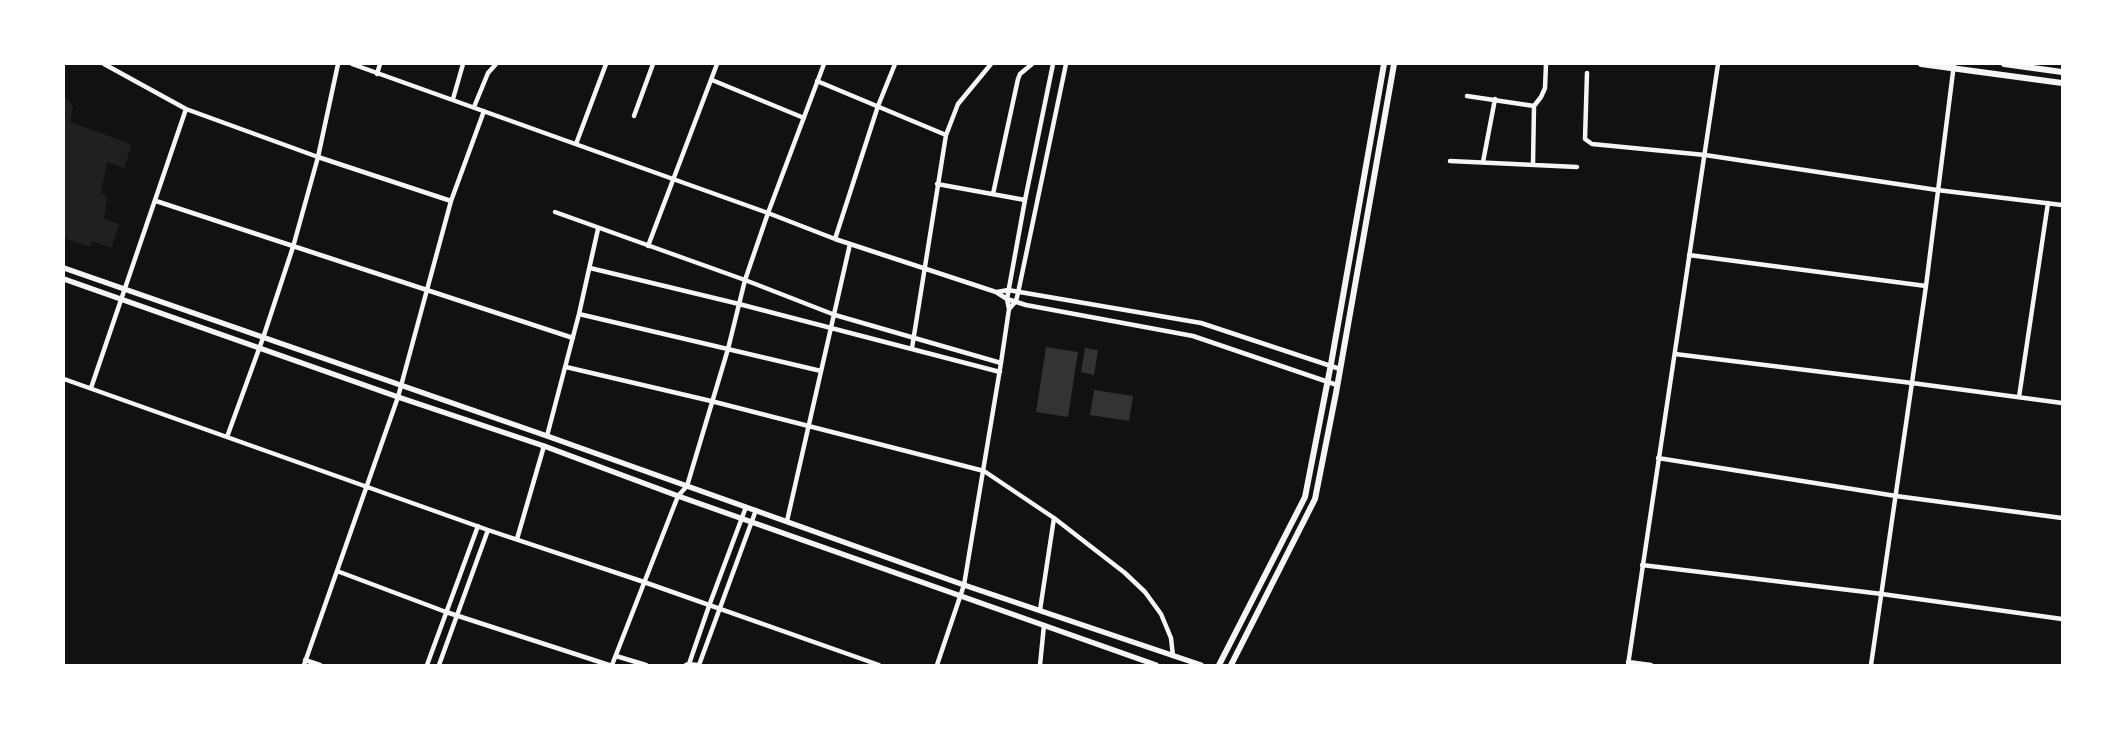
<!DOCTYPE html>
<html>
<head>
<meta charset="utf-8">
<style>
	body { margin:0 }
	#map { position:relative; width:2126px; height:729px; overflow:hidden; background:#111; font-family:Georgia,serif }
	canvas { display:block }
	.frame { position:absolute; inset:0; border:65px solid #fff; pointer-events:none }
</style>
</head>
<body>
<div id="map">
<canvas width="2126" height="729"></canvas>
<div class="frame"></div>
</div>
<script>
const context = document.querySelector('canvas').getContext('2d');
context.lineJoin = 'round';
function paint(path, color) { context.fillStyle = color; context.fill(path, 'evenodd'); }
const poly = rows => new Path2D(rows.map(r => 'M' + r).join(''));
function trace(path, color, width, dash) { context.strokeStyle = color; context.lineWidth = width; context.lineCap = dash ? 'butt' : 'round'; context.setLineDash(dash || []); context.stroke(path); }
paint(poly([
	[64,95,73,106,70,122,131,144,125,168,107,162,102,186,101,193,107,197,104,219,119,224,111,248,92,241,90,247,64,238]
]), '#202020');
paint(poly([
	[1046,347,1078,352,1068,417,1036,412],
	[1085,348,1098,350,1094,375,1081,372],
	[1094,390,1133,396,1129,421,1090,415]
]), '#333');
trace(poly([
	[104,64,186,109,318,157,451,201],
	[352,64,768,213,835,239,996,292,1007,299,1026,305,1193,336,1337,385],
	[1587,73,1585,139,1592,144,1705,155,1937,190,2062,205],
	[377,74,380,64],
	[712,80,804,118],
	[817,81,946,135],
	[1467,96,1534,106],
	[453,99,463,64],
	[474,107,488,73,496,64],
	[634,116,653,64],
	[576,144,606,64],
	[1450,161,1577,167],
	[1483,162,1495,99],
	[1533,164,1534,106,1541,97,1545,88,1546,64],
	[937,184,1025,200],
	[993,194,1018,79,1020,74,1032,64],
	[156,201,573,338],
	[555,212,745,280,835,315,1001,363],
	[835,239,878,106,895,64],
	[648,246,717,64],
	[1689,255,1926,286],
	[590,268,739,304,1000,372],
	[997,292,1008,290,1201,323,1340,369],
	[1009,309,1016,301,1018,293,1066,64],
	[579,314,821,371],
	[912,348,946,135,958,104,991,64],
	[1675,354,1912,383,2062,403],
	[566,367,711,401,984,471,1054,518,1125,573,1145,592,1161,614,1171,638,1173,656],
	[64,379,488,530,644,582,879,665],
	[91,388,186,109],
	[2019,397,2048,203],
	[547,436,579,314,598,229],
	[227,437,263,338,293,247,318,157,338,64],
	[1658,458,1896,496,2062,518],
	[787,521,850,244],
	[517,539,544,446],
	[1642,565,1882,594,2062,619],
	[337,571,446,612,609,665],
	[1040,610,1054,518],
	[616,656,646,665],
	[305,660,320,665],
	[1628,662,1651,665],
	[689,664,709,606,746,507],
	[304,665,398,397,451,201,484,111],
	[427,665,478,526],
	[439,665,488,530],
	[612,665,678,496,687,486,728,349,745,280,768,213,824,64],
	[686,665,689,664,697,665],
	[699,665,756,510],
	[937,665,964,585,1001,363,1009,309,1007,299,1025,200,1053,64],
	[1040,665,1044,625],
	[1628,665,1718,64],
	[1871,665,1926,286,1954,64]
]), '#f5f5f5', 4.5);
trace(poly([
	[64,268,547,436,964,585,1201,665],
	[64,279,398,397,544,446,678,496,1156,665]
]), '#f5f5f5', 5.5);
trace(poly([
	[1921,64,2062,83],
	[2004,64,2062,72],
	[1219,665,1305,497,1331,364,1384,64],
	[1231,665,1315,499,1336,393,1394,64]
]), '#f5f5f5', 6);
</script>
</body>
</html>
